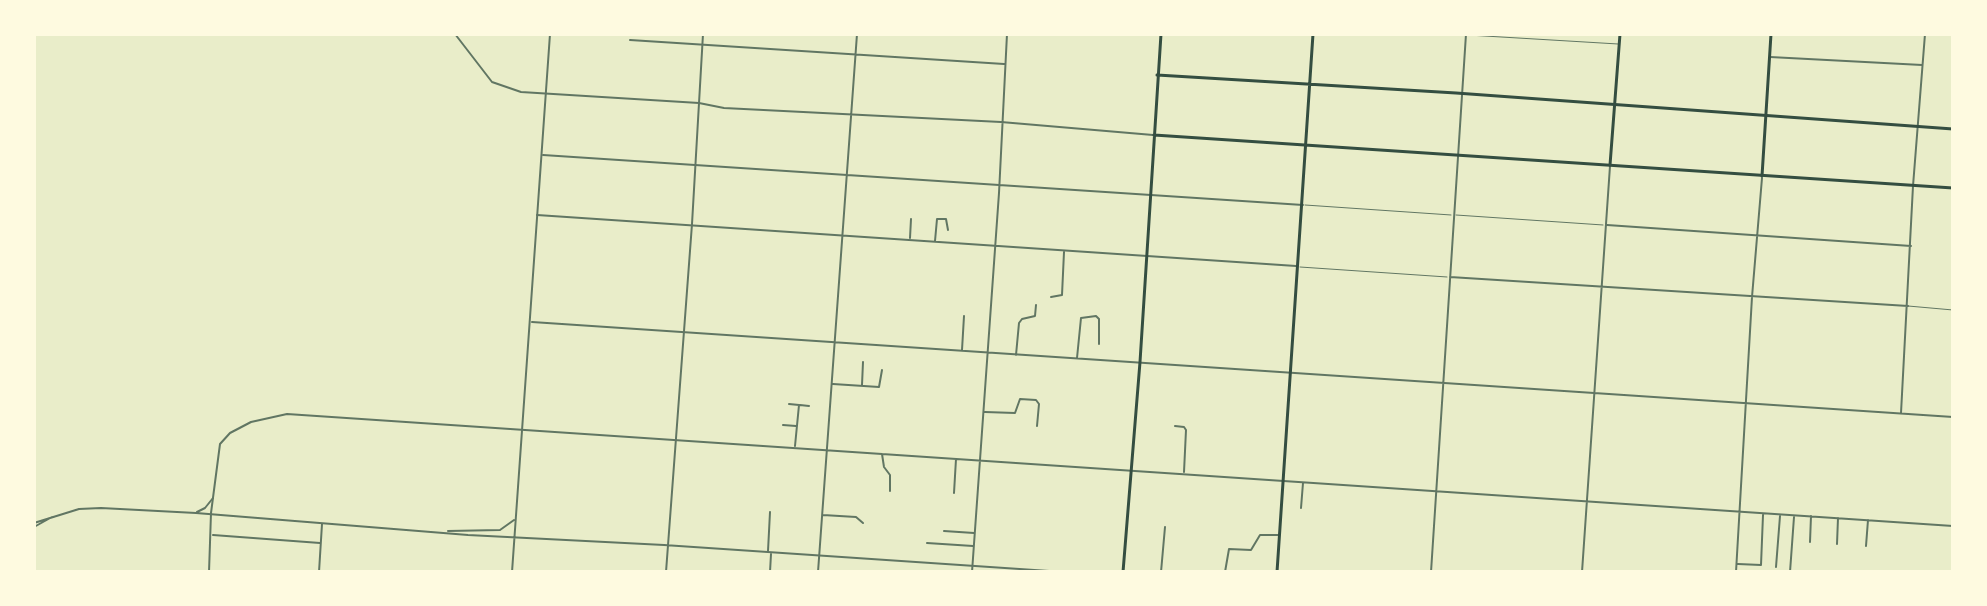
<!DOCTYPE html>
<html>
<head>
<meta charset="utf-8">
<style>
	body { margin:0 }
	#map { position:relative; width:1987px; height:606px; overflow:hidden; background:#e9edc9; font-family:"PT Sans",sans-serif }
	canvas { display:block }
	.frame { position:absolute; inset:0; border:36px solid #fefae0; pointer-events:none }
</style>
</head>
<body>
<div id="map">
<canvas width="1987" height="606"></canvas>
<div class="frame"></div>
</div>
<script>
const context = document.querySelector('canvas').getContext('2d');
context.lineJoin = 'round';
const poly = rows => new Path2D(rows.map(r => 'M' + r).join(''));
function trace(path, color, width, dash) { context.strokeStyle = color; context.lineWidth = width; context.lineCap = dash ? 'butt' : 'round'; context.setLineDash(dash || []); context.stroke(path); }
trace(poly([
	[1453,34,1463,35],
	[1468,35,1618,44],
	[1305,205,1451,215],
	[1456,215,1603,225],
	[1300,267,1447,277],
	[1908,306,1953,310]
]), '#617663', 1);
trace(poly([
	[455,34,492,82,521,92,699,103,724,108,1001,122,1153,135],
	[630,40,1004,64],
	[1770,57,1922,65],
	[543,155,1303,205],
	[537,215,1296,266],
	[1607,225,1911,246],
	[910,238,911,219],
	[935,241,937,219,946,219,948,230],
	[1450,277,1908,306],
	[1051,297,1062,295,1064,252],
	[532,322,1953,417],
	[962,350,964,316],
	[1016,355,1019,323,1022,319,1035,316,1036,305],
	[1077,358,1081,318,1096,316,1099,319,1099,344],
	[833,384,879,387,882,370],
	[862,385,863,362],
	[789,404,799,405,795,446],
	[800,405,809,406],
	[985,412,1015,413,1020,399,1036,400,1039,404,1037,426],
	[1901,413,1913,186,1925,34],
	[783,425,796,426],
	[1175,426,1184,427,1186,430,1184,472],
	[882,454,884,467,890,475,890,491],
	[954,493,956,459],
	[1301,508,1303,483],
	[823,515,856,517,863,523],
	[944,531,974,533],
	[213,535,320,543],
	[1810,542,1811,516],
	[927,543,973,546],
	[1837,544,1838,518],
	[1866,546,1868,520],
	[768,551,770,512],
	[1738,564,1761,565,1763,515],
	[1776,567,1780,516],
	[209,572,211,513,220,444,230,433,251,422,287,414,1953,526],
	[319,572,322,524],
	[770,572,771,554],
	[818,572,857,34],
	[972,572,999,193,1007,34],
	[1161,572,1165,527],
	[1225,572,1229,549,1251,550,1260,535,1278,535],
	[1431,572,1466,34],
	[1582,572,1610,166],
	[1736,572,1752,297,1762,178],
	[1790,572,1794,517]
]), '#617663', 2);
trace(poly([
	[197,512,205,508,213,498],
	[34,523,79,509,101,508,196,513,468,535,664,545,1064,572],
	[34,527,52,517],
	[448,531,500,530,514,520],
	[512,572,550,34],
	[666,572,692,224,703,34]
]), '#617663', 2);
trace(poly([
	[1610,165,1620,34],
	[1762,176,1771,34]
]), '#344e41', 3);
trace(poly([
	[1157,75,1456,93,1953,129],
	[1154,135,1953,188],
	[1123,572,1140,362,1161,34],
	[1277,572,1313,34]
]), '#344e41', 3);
</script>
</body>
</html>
